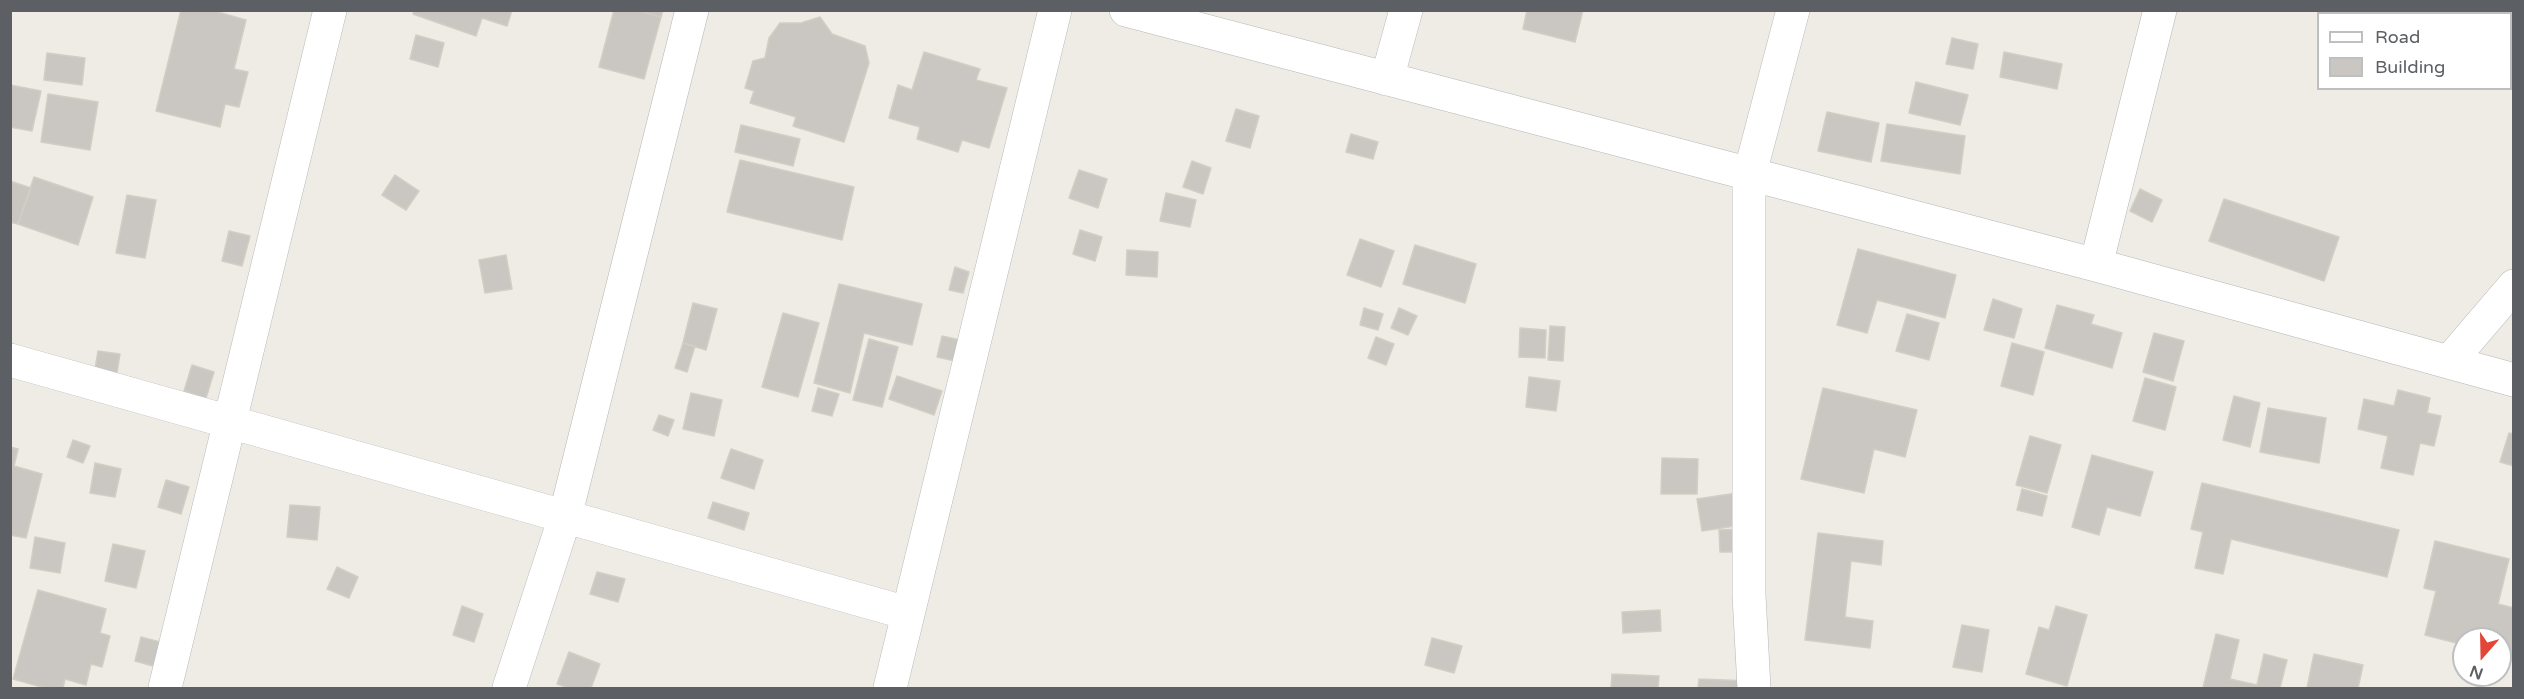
<!DOCTYPE html>
<html>
<head>
<meta charset="utf-8">
<style>
	body { margin:0 }
	#map { position:relative; width:2524px; height:699px; overflow:hidden; background:#eeece4; font-family:"Varela Round",sans-serif }
	canvas { display:block }
	.frame { position:absolute; inset:0; border:12px solid #5c6064; pointer-events:none }
	.legend { position:absolute; left:2317px; top:12px; width:195px; height:78px; box-sizing:border-box; background:#fff; border:2px solid #bebfc1; margin:0; padding:8px 10px; list-style:none; font-size:18px; color:#5c6064 }
	.legend li { display:flex; align-items:center; gap:12px; height:30px }
	.legend b { width:30px; border:2px solid #bebfc1 }
	.north { position:absolute; left:2452px; top:627px; width:60px; height:60px; box-sizing:border-box; background:#fff; border:2px solid #bebfc1; border-radius:50%; rotate:200deg; font-size:16px; font-weight:700; line-height:24px; text-align:center; color:#5c6064 }
	.north::after { content:''; display:block; margin:auto; width:21px; height:27px; background:#e14638; clip-path:polygon(50% 0,100% 100%,50% 72%,0 100%) }
</style>
</head>
<body>
<div id="map">
<canvas width="2524" height="699"></canvas>
<div class="frame"></div>
<ul class="legend">
<li><b style="height:8px;background:#fff"></b>Road</li>
<li><b style="height:16px;background:#cac7c2"></b>Building</li>
</ul>
<div class="north">N</div>
</div>
<script>
const context = document.querySelector('canvas').getContext('2d');
context.lineJoin = 'round';
function paint(path, color) { context.fillStyle = color; context.fill(path, 'evenodd'); }
const poly = rows => new Path2D(rows.map(r => 'M' + r).join(''));
function trace(path, color, width, dash) { context.strokeStyle = color; context.lineWidth = width; context.lineCap = dash ? 'butt' : 'round'; context.setLineDash(dash || []); context.stroke(path); }
const building = poly([
	[181,10,211,10,246,20,234,69,248,72,239,107,225,104,220,127,156,111,181,10],
	[414,10,512,10,507,26,482,18,476,36,413,14,414,10],
	[614,10,636,10,661,17,644,79,599,67,614,10],
	[636,10,663,10,661,17,636,10],
	[1527,10,1583,10,1575,42,1523,29,1527,10],
	[820,17,832,34,865,46,869,63,844,142,793,126,796,117,750,103,754,91,745,88,753,61,765,58,769,38,780,23,801,23,820,17],
	[416,35,444,43,438,67,410,59,416,35],
	[1952,38,1978,44,1973,69,1946,64,1952,38],
	[924,52,980,69,976,80,1007,88,989,148,962,140,958,152,917,139,920,127,889,118,898,85,912,90,924,52],
	[2004,52,2062,64,2057,89,2000,77,2004,52],
	[47,53,85,58,82,85,44,80,47,53],
	[1916,82,1968,95,1960,125,1909,113,1916,82],
	[10,85,41,91,32,131,10,127,10,85],
	[48,94,98,102,90,150,41,142,48,94],
	[1236,109,1259,116,1250,148,1226,141,1236,109],
	[1827,112,1879,123,1871,162,1818,151,1827,112],
	[1887,124,1965,136,1960,174,1881,161,1887,124],
	[741,125,800,139,793,166,735,152,741,125],
	[1351,134,1378,142,1373,159,1346,152,1351,134],
	[740,160,854,187,842,240,727,212,740,160],
	[1192,161,1211,168,1203,194,1183,187,1192,161],
	[1079,170,1107,179,1098,208,1069,198,1079,170],
	[395,175,419,191,406,210,382,195,395,175],
	[34,177,93,197,78,245,18,224,34,177],
	[10,181,31,188,18,224,10,222,10,181],
	[2140,189,2162,200,2152,222,2130,211,2140,189],
	[1166,193,1196,200,1190,227,1160,221,1166,193],
	[127,195,156,200,145,258,116,253,127,195],
	[2224,199,2339,237,2324,281,2209,241,2224,199],
	[1080,230,1102,237,1095,261,1073,254,1080,230],
	[229,231,250,236,242,266,222,261,229,231],
	[1360,239,1394,251,1381,287,1347,275,1360,239],
	[1415,245,1476,264,1465,303,1403,284,1415,245],
	[1858,249,1956,275,1945,318,1877,300,1867,333,1837,325,1858,249],
	[1127,250,1158,252,1157,277,1126,275,1127,250],
	[506,255,512,289,485,293,479,260,506,255],
	[955,267,969,272,963,293,949,290,955,267],
	[839,284,922,304,912,345,864,333,850,393,814,383,839,284],
	[1993,299,2022,309,2014,338,1984,330,1993,299],
	[693,303,717,309,706,350,683,343,693,303],
	[2057,305,2094,315,2091,324,2122,333,2112,368,2045,348,2057,305],
	[1364,308,1383,314,1378,330,1360,325,1364,308],
	[1399,308,1417,316,1408,335,1391,328,1399,308],
	[783,313,819,323,798,397,762,387,783,313],
	[1907,314,1939,323,1929,360,1896,351,1907,314],
	[1550,326,1565,327,1563,361,1548,360,1550,326],
	[1520,328,1546,330,1545,358,1519,357,1520,328],
	[2154,333,2184,341,2173,381,2143,372,2154,333],
	[942,336,960,340,955,361,937,357,942,336],
	[1376,337,1394,344,1386,365,1368,358,1376,337],
	[869,339,898,347,882,407,853,400,869,339],
	[683,343,695,346,687,372,675,368,683,343],
	[2012,343,2044,352,2033,395,2001,386,2012,343],
	[98,351,120,354,116,379,94,375,98,351],
	[192,365,214,372,206,398,184,391,192,365],
	[897,376,942,391,934,415,889,399,897,376],
	[1529,377,1560,381,1556,411,1526,407,1529,377],
	[2145,378,2176,387,2165,430,2133,421,2145,378],
	[818,388,839,394,832,416,812,411,818,388],
	[1823,388,1917,410,1905,457,1874,449,1864,493,1801,479,1823,388],
	[2398,390,2430,398,2427,413,2441,416,2434,446,2420,443,2413,475,2381,468,2388,436,2358,429,2364,399,2394,406,2398,390],
	[691,393,722,400,714,436,683,429,691,393],
	[2234,396,2260,403,2250,447,2223,440,2234,396],
	[2268,408,2326,418,2319,463,2260,452,2268,408],
	[659,415,674,420,668,436,653,430,659,415],
	[2509,433,2514,434,2514,466,2500,462,2509,433],
	[2030,436,2061,445,2047,493,2016,485,2030,436],
	[73,440,90,446,83,463,67,457,73,440],
	[10,447,18,449,14,466,42,474,26,538,10,535,10,447],
	[731,449,763,460,754,489,721,478,731,449],
	[2092,455,2153,472,2140,516,2107,507,2099,535,2072,527,2092,455],
	[1662,458,1698,459,1697,494,1661,494,1662,458],
	[95,463,121,469,115,497,90,493,95,463],
	[166,480,189,487,181,514,158,507,166,480],
	[2202,483,2399,530,2387,577,2231,539,2223,574,2195,568,2203,532,2191,529,2202,483],
	[2022,489,2047,496,2042,516,2017,510,2022,489],
	[1737,493,1742,525,1702,531,1697,499,1737,493],
	[713,502,749,513,744,530,708,518,713,502],
	[290,505,320,507,317,540,287,537,290,505],
	[1740,529,1740,552,1720,552,1719,530,1740,529],
	[1818,533,1883,541,1881,565,1851,561,1845,617,1873,621,1870,648,1805,640,1818,533],
	[35,537,65,543,60,573,30,568,35,537],
	[2435,541,2509,559,2498,604,2514,608,2514,658,2500,654,2500,639,2464,639,2464,645,2425,635,2436,591,2424,588,2435,541],
	[113,544,145,551,136,588,105,581,113,544],
	[337,567,358,577,349,598,327,589,337,567],
	[597,572,625,579,618,602,590,594,597,572],
	[38,590,106,609,100,633,110,636,102,667,91,664,86,685,65,679,63,688,45,688,13,679,38,590],
	[462,606,483,614,474,642,453,635,462,606],
	[2056,606,2087,615,2067,686,2026,674,2039,627,2049,630,2056,606],
	[1660,610,1661,631,1623,633,1622,612,1660,610],
	[1962,625,1989,630,1982,672,1953,667,1962,625],
	[2216,634,2239,640,2230,679,2257,685,2264,654,2287,660,2280,688,2203,688,2216,634],
	[141,637,160,642,153,666,135,661,141,637],
	[1432,638,1462,646,1454,673,1425,665,1432,638],
	[569,652,600,664,591,688,569,688,557,684,569,652],
	[2314,654,2363,665,2358,688,2307,688,2314,654],
	[1612,674,1659,676,1658,688,1611,688,1612,674],
	[1699,679,1750,681,1749,688,1698,688,1699,679]
]);
paint(building, '#cac7c2');
trace(building, '#d2cec3', 1.5);
const street = poly([
	[1126,10,2096,265,2514,380],
	[1387,79,1406,10],
	[2096,265,2160,10],
	[10,360,907,613],
	[2449,362,2514,286],
	[165,688,330,10],
	[509,688,565,517,692,10],
	[890,688,1055,10],
	[1754,688,1749,595,1749,177,1793,10]
]);
trace(street, '#b5b7bb', 34);
trace(street, '#fff', 33);
</script>
</body>
</html>
